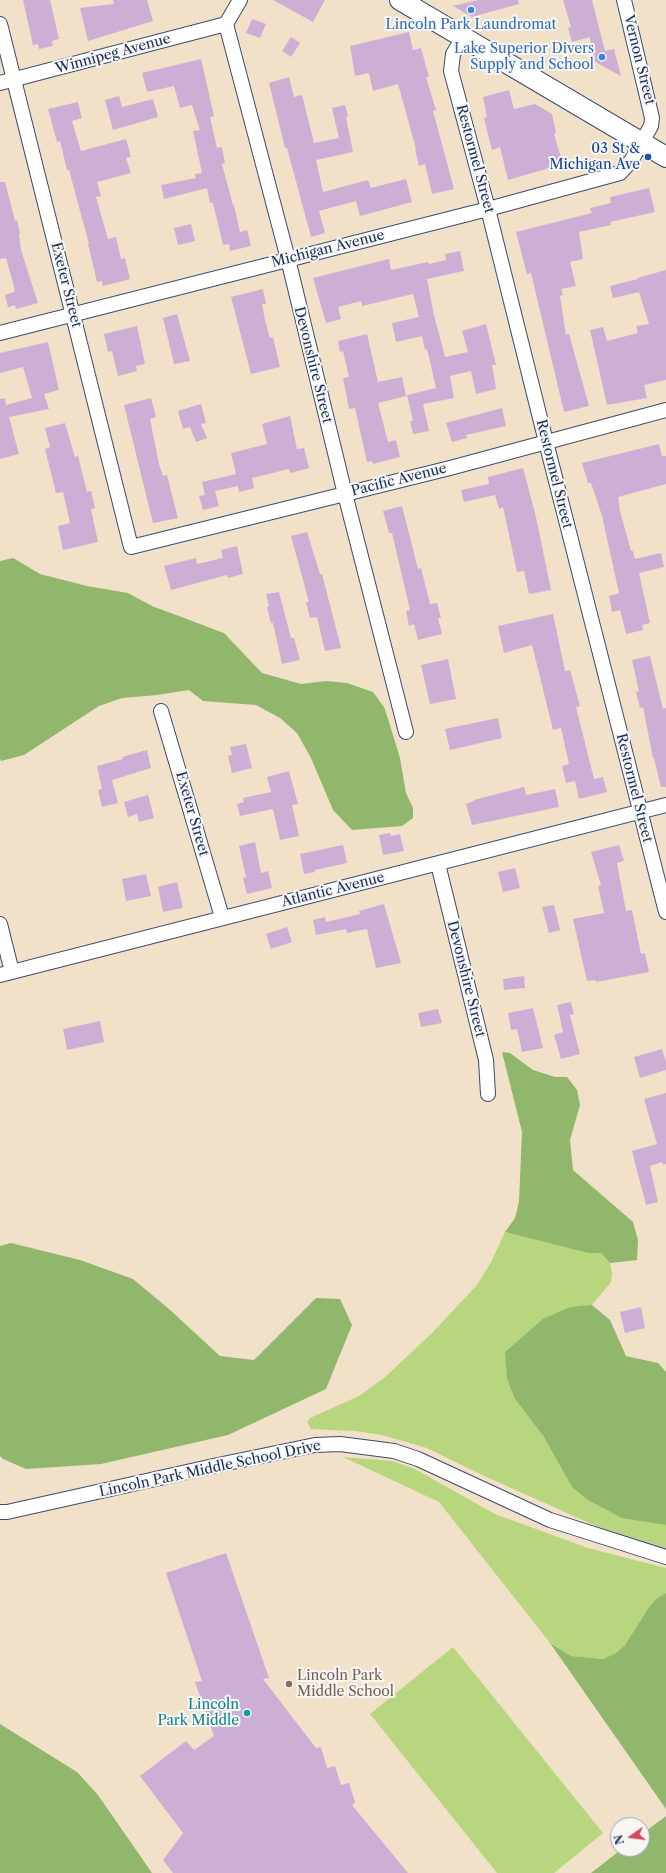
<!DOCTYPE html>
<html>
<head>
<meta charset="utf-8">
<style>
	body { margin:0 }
	#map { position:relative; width:666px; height:1873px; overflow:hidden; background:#f2e1c9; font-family:"Libre Caslon Text",serif }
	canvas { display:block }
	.north { position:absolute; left:610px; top:1817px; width:40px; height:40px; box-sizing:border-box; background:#f6f6f2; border:1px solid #9ea6b7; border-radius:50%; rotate:256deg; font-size:11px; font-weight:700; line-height:16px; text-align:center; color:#1b2f5e }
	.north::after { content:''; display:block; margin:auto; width:14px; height:18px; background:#d1495b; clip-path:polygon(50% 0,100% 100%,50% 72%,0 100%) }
</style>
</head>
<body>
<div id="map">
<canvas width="666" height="1873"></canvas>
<div class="north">N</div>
</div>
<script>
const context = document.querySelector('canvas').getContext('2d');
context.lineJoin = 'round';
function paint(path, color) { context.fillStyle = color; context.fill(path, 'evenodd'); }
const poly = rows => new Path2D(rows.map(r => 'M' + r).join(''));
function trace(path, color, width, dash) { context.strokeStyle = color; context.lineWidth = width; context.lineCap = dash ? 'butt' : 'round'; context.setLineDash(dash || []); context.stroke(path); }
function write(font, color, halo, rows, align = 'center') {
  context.font = font + ' "Libre Caslon Text",serif'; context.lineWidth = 4; context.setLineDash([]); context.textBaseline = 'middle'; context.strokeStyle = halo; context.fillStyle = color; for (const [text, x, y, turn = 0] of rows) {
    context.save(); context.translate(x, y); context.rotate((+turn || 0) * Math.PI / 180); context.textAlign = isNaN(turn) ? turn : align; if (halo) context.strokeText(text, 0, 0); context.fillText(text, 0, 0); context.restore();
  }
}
paint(poly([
	[505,1232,588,1253,601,1253,610,1263,612,1274,611,1282,592,1305,570,1308,515,1399,544,1437,666,1525,666,1548,598,1527,480,1474,427,1448,382,1435,355,1431,311,1429,307,1422,310,1418,359,1396,384,1378,432,1333,477,1285,491,1262],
	[343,1457,392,1461,415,1469,495,1514,588,1548,666,1568,666,1593,657,1598,649,1607,625,1645,616,1653,603,1659,571,1656,550,1643,439,1502],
	[453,1647,603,1833,554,1873,497,1873,370,1714]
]), '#b7d67d');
paint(poly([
	[13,558,40,574,87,586,128,593,152,606,224,633,262,673,301,684,326,681,347,683,373,692,384,707,389,722,400,758,406,793,413,808,413,818,402,826,352,830,333,810,311,758,297,733,280,718,256,705,203,701,189,690,157,695,122,698,99,706,24,755,1,761,0,758,0,561],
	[502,1052,510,1053,533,1070,555,1077,567,1077,577,1090,580,1105,570,1140,573,1170,633,1222,638,1240,637,1260,610,1263,601,1253,588,1253,505,1232,515,1218,519,1202,522,1132],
	[11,1243,80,1260,133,1279,169,1309,220,1356,254,1360,316,1298,340,1299,352,1325,326,1389,228,1435,101,1464,26,1469,3,1459,0,1456,0,1246],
	[592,1305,610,1320,626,1356,658,1363,666,1372,666,1525,622,1518,588,1500,572,1487,544,1437,515,1399,507,1379,505,1352,543,1319,570,1307],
	[666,1593,666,1809,550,1643,571,1656,603,1659,616,1653,625,1645,649,1607,657,1598],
	[0,1724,77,1772,98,1795,152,1873,0,1873],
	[666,1816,666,1873,591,1873,622,1849,642,1849,642,1834]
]), '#91b76c');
paint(poly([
	[23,0,50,0,59,39,52,41,53,46,39,49,38,44,33,45],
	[113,0,147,0,153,21,88,41,80,8,114,4],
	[273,0,325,0,313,22],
	[478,0,518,0,519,4,472,17,453,6],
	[563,0,592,0,605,51,614,49,621,76,592,60,590,37,572,42,568,28,571,27],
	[252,19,266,24,260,38,246,33],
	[409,32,413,50,421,48,429,77,426,77,436,110,433,111,454,189,432,194,425,164,419,166,415,149,416,149,398,84,373,91,369,73,355,76,350,46],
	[291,37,300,43,291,57,282,51],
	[201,59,214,116,210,117,217,148,222,147,225,163,222,164,233,205,234,205,240,232,247,230,251,246,230,251,229,244,223,245,213,203,210,203,207,188,164,199,161,185,196,178,195,174,202,173,193,131,200,130,192,105,180,108,174,86,147,92,142,73],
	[289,77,294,97,302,95,314,143,339,138,332,108,345,105,348,116,346,117,353,152,316,160,323,192,368,180,371,188,406,179,412,202,360,216,356,201,319,211,325,233,311,237,287,148,285,148,269,83],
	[509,90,514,109,535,104,552,114,556,133,554,134,563,164,508,180,500,147,492,150,484,118,487,117,483,97],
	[119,96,122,107,153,99,158,117,113,130,105,100],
	[78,102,82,118,72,121,81,151,126,139,131,157,126,158,131,173,97,182,101,196,96,197,108,239,116,237,121,259,125,258,130,279,103,286,102,281,97,282,88,244,89,244,69,170,67,170,60,141,57,142,48,109],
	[0,182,5,182,15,221,17,220,20,234,19,234,21,250,38,303,16,309,15,305,8,307,5,295,14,292,15,290,6,258,0,259],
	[649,188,655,212,610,222,611,225,579,232,583,259,570,262,576,286,561,289,563,295,560,296,566,335,569,334,589,406,564,412,531,273,527,274,516,232,592,213,590,208,611,203,610,197],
	[191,224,195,241,178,245,174,228],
	[460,251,464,271,427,279,434,315,445,357,468,352,462,331,486,324,496,365,492,365,496,389,476,394,471,371,450,376,454,398,423,404,429,431,413,434,410,421,413,421,407,395,436,388,427,349,425,350,422,336,396,342,392,323,419,317,413,294,362,306,361,301,338,307,341,319,326,323,313,278,389,259,391,270,428,262,429,264,446,260,445,254],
	[666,270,666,380,644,385,647,398,607,405,590,330,603,327,607,341,638,333,636,326,649,324,639,292,613,298,610,286,638,279,637,278],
	[263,289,266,304,262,304,265,320,270,338,273,337,280,367,251,374,231,297],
	[177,314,190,361,174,364,163,318],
	[137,326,145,364,136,366,137,371,118,376,112,351,108,352,104,334],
	[367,334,378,382,402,377,406,396,378,403,388,442,396,440,400,457,373,464,372,461,367,462,355,408,349,409,343,378,349,377,343,351,340,352,338,341],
	[48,342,59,390,44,394,49,409,9,417,19,454,0,459,0,399,5,398,6,405,32,398,23,367,0,373,0,353],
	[151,398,156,417,150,419,159,464,163,476,167,475,178,518,153,523,124,405],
	[201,404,206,423,201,424,207,438,196,442,190,427,183,429,178,411],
	[502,408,506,426,466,435,467,438,452,442,446,423],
	[290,416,297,449,304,448,309,468,290,473,289,469,252,478,254,488,239,492,238,486,215,491,219,506,203,510,199,496,205,495,202,482,236,474,231,453,267,444,262,424],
	[65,423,75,457,78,456,87,492,91,491,95,508,91,509,98,542,63,550,58,526,70,523,63,492,56,493,45,449,50,447,45,428],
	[659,444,662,456,666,456,666,484,618,497,620,511,631,551,633,551,635,559,661,553,664,567,639,573,650,623,642,625,643,630,626,634,620,610,612,612,609,596,619,593,602,516,591,483,588,483,582,463],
	[523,468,536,517,551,590,529,594,524,571,517,572,503,507,499,509,495,495,464,502,461,490,489,484,488,477],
	[402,506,418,569,421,568,430,604,437,603,441,618,438,618,442,634,418,640,414,624,409,626,406,611,410,610,392,533,389,533,383,511],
	[307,532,320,574,322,574,341,648,325,651,317,617,310,618,306,602,309,602,291,536],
	[237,546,243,574,228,578,227,575,171,590,164,566,196,558,197,564,223,558,221,550],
	[279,592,291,638,294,638,300,660,282,664,273,623,271,623,267,607,269,606,266,594],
	[553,614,565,671,570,670,580,706,576,707,594,779,603,777,607,792,579,799,575,781,566,783,562,766,569,764,561,728,553,730,532,645,504,653,498,626],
	[650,656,663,709,666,708,666,787,661,787,654,758,653,758,643,707,640,708,636,692,639,691,632,660],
	[448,659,456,699,430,704,421,665],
	[498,718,502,738,450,750,445,729],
	[246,744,252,768,232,773,228,756,232,755,230,747],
	[147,750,151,768,112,780,118,803,102,807,98,790,102,789,97,766,123,759,122,757],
	[289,771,298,804,292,805,299,836,280,840,273,809,240,816,237,804,244,802,243,798,271,792,267,777],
	[524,787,526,795,555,789,559,807,472,825,466,804,474,801,474,800],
	[148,795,154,818,139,822,137,814,128,817,124,802],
	[390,833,391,836,400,834,404,851,383,855,379,835],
	[255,842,261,873,268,871,272,888,247,894,243,878,246,877,239,846],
	[343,845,347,863,315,870,315,872,304,874,300,854],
	[619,845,624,861,617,863,626,911,632,910,641,954,645,953,649,972,596,982,595,980,587,981,573,919,604,913,598,886,601,885,591,852],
	[515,868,520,888,503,892,498,872],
	[146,874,151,896,126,901,122,879],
	[177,882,183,908,163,912,158,887],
	[384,904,401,963,376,968,367,929,347,933,346,929,316,935,313,920,325,917,326,922,360,914,359,911],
	[554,905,560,930,549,933,542,907],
	[287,927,292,942,271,949,266,934],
	[524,976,525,988,504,990,503,979],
	[571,1002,574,1014,570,1015,580,1054,561,1059,554,1035,563,1032,557,1005],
	[533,1008,543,1048,522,1052,517,1029,511,1030,508,1013],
	[438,1009,442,1023,421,1027,418,1013],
	[100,1021,104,1042,67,1050,63,1029],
	[662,1049,666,1062,666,1070,640,1078,634,1057],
	[666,1093,666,1164,663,1165,662,1162,650,1166,658,1202,646,1205,632,1151,657,1144,644,1099],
	[641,1307,645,1328,625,1333,620,1312],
	[226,1553,269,1678,263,1679,316,1748,321,1747,327,1768,335,1766,341,1785,349,1783,355,1802,352,1805,408,1873,173,1873,163,1860,183,1833,140,1776,186,1741,194,1750,214,1736,195,1682,202,1681,166,1573]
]), '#cdafd5');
const street = poly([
	[240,0,226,24,288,259,345,494,406,732],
	[0,24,131,547,450,468,666,410],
	[463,38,453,54,451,71,488,209,546,442,666,912],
	[0,83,226,24],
	[0,333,488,209,620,173,631,161,651,126,652,118,624,0],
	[161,711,222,917],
	[438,864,486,1060,488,1094],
	[0,924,12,972],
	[0,975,666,805],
	[0,1512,7,1512,218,1465,315,1445,340,1444,394,1451,418,1459,550,1520,666,1557]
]);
const secondary = poly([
	[400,0,666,157]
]);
trace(street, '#3b4a6e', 16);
trace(secondary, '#3b4a6e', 22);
trace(street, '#fff', 14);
trace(secondary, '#fff', 20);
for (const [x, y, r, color] of [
	[471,10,4,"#3f7fe0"],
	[602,57,4,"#3f7fe0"],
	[648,157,4,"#1a4fb4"],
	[289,1684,4,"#8d6e63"],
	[247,1713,4,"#0f9aa8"]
]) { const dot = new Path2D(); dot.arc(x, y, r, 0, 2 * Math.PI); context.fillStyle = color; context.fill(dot); trace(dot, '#f6f6f2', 1.5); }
write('14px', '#366cbe', '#f6f6f2', [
	["Lincoln Park Laundromat",471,25],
	["Lake Superior Divers",594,49,"right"],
	["Supply and School",594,65,"right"]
]);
write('14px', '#1b2f5e', '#f6f6f2', [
	["Winnipeg Avenue",113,54,-15],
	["Vernon Street",639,60,76],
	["Restormel Street",475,159,75],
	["Michigan Avenue",328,249,-14],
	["Exeter Street",66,285,76],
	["Devonshire Street",313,365,76],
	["Restormel Street",554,474,76],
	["Pacific Avenue",399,480,-14],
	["Restormel Street",634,788,76],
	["Exeter Street",192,814,74],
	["Atlantic Avenue",333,890,-14],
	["Devonshire Street",466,979,76],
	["Lincoln Park Middle School Drive",210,1469,-12]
]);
write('14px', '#164399', '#f6f6f2', [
	["03 St &",640,149],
	["Michigan Ave",640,165]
], 'right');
write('14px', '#785e54', '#f6f6f2', [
	["Lincoln Park",297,1676],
	["Middle School",297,1692]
], 'left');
write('14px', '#0d838f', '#f6f6f2', [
	["Lincoln",239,1705],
	["Park Middle",239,1721]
], 'right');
</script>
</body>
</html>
